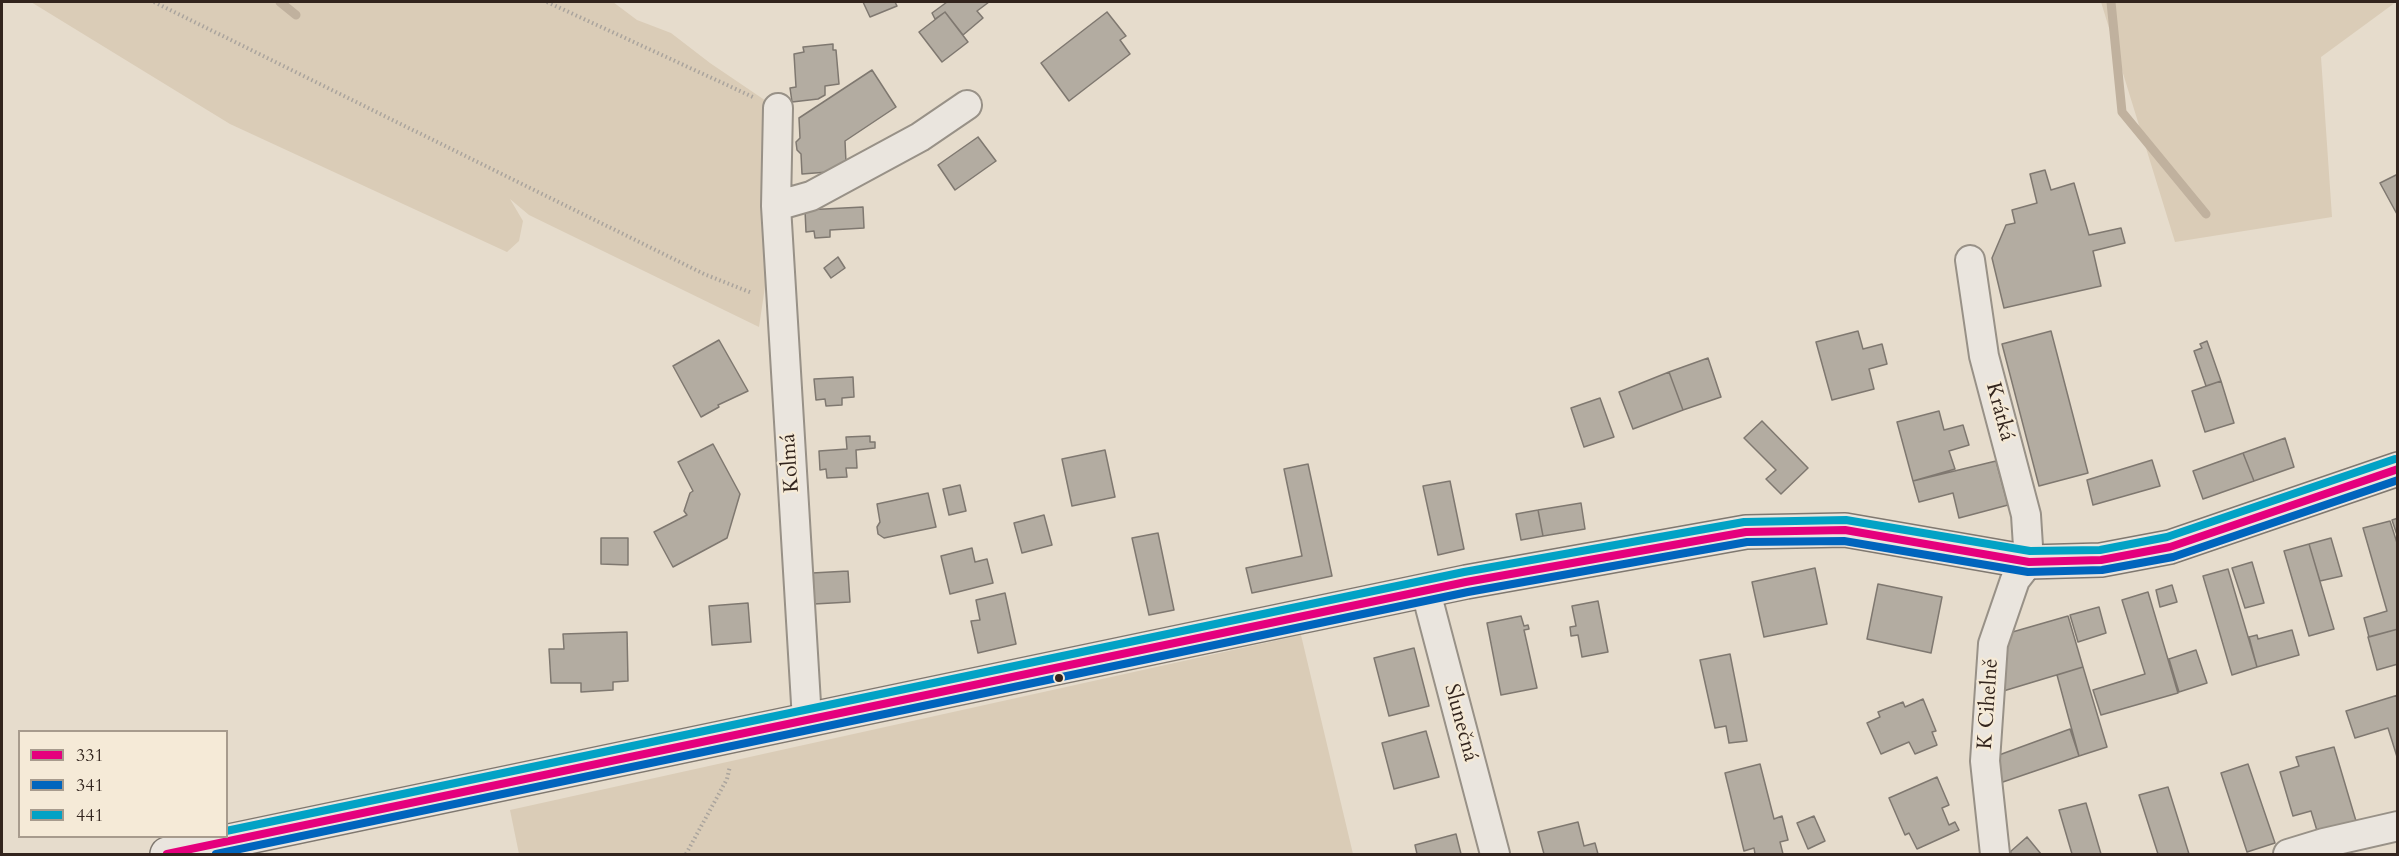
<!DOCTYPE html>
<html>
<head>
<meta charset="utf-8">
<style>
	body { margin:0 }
	#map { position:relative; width:2399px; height:856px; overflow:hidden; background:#e6dccc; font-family:Cardo,serif }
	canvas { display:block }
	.frame { position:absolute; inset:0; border:3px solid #32241d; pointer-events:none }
	.legend { position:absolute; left:18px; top:730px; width:210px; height:108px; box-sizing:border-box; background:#f5ead7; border:2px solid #a79b8d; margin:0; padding:8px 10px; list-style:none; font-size:18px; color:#32241d }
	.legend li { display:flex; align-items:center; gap:12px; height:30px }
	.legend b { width:30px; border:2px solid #a79b8d }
</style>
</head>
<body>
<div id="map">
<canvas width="2399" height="856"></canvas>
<div class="frame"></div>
<ul class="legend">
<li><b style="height:8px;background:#e5007d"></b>331</li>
<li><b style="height:8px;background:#0065bd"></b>341</li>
<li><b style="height:8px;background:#02a2c5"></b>441</li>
</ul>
</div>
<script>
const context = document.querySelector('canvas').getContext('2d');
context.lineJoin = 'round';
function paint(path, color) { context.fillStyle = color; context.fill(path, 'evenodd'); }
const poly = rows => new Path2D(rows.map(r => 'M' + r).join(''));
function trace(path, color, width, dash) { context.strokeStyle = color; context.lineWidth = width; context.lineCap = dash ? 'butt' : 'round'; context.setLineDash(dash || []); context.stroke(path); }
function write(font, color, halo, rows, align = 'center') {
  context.font = font + ' Cardo,serif'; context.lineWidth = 4.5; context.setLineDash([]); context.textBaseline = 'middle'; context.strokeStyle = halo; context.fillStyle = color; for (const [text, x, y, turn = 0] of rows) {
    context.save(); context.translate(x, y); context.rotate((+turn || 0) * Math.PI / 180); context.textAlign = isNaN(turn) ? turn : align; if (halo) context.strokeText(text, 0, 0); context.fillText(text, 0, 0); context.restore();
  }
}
paint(poly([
	[31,2,613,2,637,20,671,33,710,63,769,103,767,273,759,327,529,215,510,199,523,221,519,241,507,252,230,124],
	[2101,2,2396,2,2321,57,2332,217,2175,242],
	[1301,635,1353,854,519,854,510,810]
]), '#daccb7');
trace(poly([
	[280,2,296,15],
	[2111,2,2122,112,2206,214]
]), '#c0b19e', 9);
const building = poly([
	[863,2,895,2,897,6,870,17,863,2],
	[947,2,989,2,977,11,983,18,963,35,945,12,935,19,932,13,947,2],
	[945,12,968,42,942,62,919,32,945,12],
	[1107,12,1126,36,1120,40,1130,54,1069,101,1041,63,1107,12],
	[833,44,833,50,836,50,839,84,825,86,825,95,818,99,792,102,790,88,796,87,794,54,804,52,803,47,833,44],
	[872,70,896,107,845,141,846,163,828,172,802,174,801,154,797,150,796,142,800,138,799,118,872,70],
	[978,137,996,161,955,190,938,165,978,137],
	[2045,170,2051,190,2074,183,2089,235,2121,228,2125,243,2093,251,2101,286,2004,308,1992,258,2006,225,2015,223,2012,210,2037,203,2030,174,2045,170],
	[2398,174,2398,216,2380,183,2398,174],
	[863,207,864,228,830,230,830,237,815,238,814,231,806,232,805,210,863,207],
	[838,257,845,268,831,278,824,268,838,257],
	[1858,331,1863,349,1882,344,1887,364,1869,369,1874,389,1832,400,1816,342,1858,331],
	[2051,331,2088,473,2039,486,2002,344,2051,331],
	[719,340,748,391,718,405,719,407,701,417,673,366,719,340],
	[2207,341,2221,381,2206,386,2194,351,2202,348,2200,344,2207,341],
	[1708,358,1721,397,1683,410,1669,372,1708,358],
	[1669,372,1683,410,1633,429,1619,392,1669,372],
	[853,377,854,397,842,398,842,405,826,406,825,399,816,400,814,379,853,377],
	[2221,381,2234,423,2205,432,2192,391,2221,381],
	[1600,398,1614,437,1584,447,1571,408,1600,398],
	[1939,411,1944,430,1963,425,1969,445,1949,451,1955,469,1913,481,1897,422,1939,411],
	[1762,421,1808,468,1781,494,1766,479,1776,470,1744,438,1762,421],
	[870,436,870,442,875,442,875,448,856,450,857,468,846,468,847,477,827,478,826,469,820,470,819,451,847,449,846,437,870,436],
	[2285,438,2294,467,2254,481,2243,453,2285,438],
	[713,444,740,494,727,538,673,567,654,532,687,515,684,511,690,493,693,491,678,462,713,444],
	[1105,450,1115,497,1072,506,1062,459,1105,450],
	[2243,453,2254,481,2203,499,2193,471,2243,453],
	[2152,460,2160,486,2093,505,2087,480,2152,460],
	[1996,461,2008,505,1959,518,1953,493,1919,502,1913,481,1996,461],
	[1308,464,1332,576,1252,593,1246,568,1302,556,1284,469,1308,464],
	[1450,481,1464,549,1438,555,1423,486,1450,481],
	[960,485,966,511,949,515,943,489,960,485],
	[928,493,936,527,884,538,878,534,877,527,880,522,877,504,928,493],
	[1581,503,1585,529,1543,536,1538,510,1581,503],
	[1538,510,1543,536,1521,540,1516,514,1538,510],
	[1044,515,1052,545,1022,553,1014,523,1044,515],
	[2398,518,2398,538,2392,520,2398,518],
	[2390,521,2398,546,2398,629,2369,637,2364,618,2387,611,2363,528,2390,521],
	[1158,533,1174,610,1149,615,1132,538,1158,533],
	[601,538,628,538,628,565,601,564,601,538],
	[2331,538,2342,576,2320,581,2309,544,2331,538],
	[2309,544,2334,629,2309,636,2284,551,2309,544],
	[972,548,975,562,987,559,993,583,950,594,941,556,972,548],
	[2252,562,2264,603,2245,608,2232,568,2252,562],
	[1815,568,1827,624,1764,637,1752,582,1815,568],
	[2228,569,2257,667,2232,675,2203,576,2228,569],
	[848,571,850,602,814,604,812,573,848,571],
	[1878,584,1942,597,1931,653,1867,639,1878,584],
	[2172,585,2177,602,2160,607,2156,590,2172,585],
	[2148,592,2178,693,2101,715,2093,690,2145,674,2122,600,2148,592],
	[1005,593,1016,644,978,653,971,621,980,620,976,600,1005,593],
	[1598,601,1608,652,1582,657,1578,635,1571,636,1570,627,1576,626,1572,606,1598,601],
	[748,603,751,642,712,645,709,606,748,603],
	[2099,607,2106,633,2078,642,2070,615,2099,607],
	[1521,616,1524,626,1528,625,1529,629,1524,630,1537,688,1501,695,1487,623,1521,616],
	[2068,616,2083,667,2000,692,2002,635,2068,616],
	[2398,629,2398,664,2377,670,2368,637,2398,629],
	[2292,630,2299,655,2257,667,2249,637,2257,635,2258,639,2292,630],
	[627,632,628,681,613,682,613,690,581,692,581,683,551,683,549,649,564,649,563,634,627,632],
	[1414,648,1429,706,1389,716,1374,658,1414,648],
	[2196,650,2207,683,2179,692,2169,659,2196,650],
	[1730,654,1747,741,1729,743,1726,726,1715,728,1700,660,1730,654],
	[2083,667,2107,747,2079,756,2057,675,2083,667],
	[2398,695,2398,760,2388,728,2355,738,2346,711,2398,695],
	[1923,699,1936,731,1932,732,1937,745,1915,754,1909,742,1881,754,1867,723,1880,717,1878,712,1903,702,1905,707,1923,699],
	[2070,729,2079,756,1997,784,1999,755,2070,729],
	[1426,731,1439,777,1394,789,1382,743,1426,731],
	[2334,747,2356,821,2318,834,2311,811,2293,816,2280,772,2299,766,2296,757,2334,747],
	[1760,764,1774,819,1782,816,1788,840,1780,842,1783,854,1755,854,1754,848,1744,851,1725,773,1760,764],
	[2248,764,2275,843,2247,852,2221,773,2248,764],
	[1937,777,1949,805,1942,808,1949,825,1955,822,1959,830,1917,849,1909,833,1905,835,1889,798,1937,777],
	[2168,787,2189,854,2158,854,2139,795,2168,787],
	[2086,803,2101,854,2072,854,2059,810,2086,803],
	[1814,816,1825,841,1808,849,1797,823,1814,816],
	[1578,822,1584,846,1595,843,1598,854,1544,854,1538,832,1578,822],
	[1456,834,1461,854,1417,854,1415,845,1456,834],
	[2027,837,2041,854,2012,854,2010,852,2027,837]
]);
paint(building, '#b3aca1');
trace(building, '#7f7870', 1.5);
const street = poly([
	[778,108,776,206,807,720],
	[776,206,811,196,920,137,967,105],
	[1970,260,1984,356,2026,515,2029,562,2015,580,1993,644,1985,761,1995,854],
	[1426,592,1495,854],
	[2288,854,2324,843,2398,826]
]);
const secondary = poly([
	[167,854,1466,582,1746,532,1845,530,2029,562,2101,560,2170,547,2398,469]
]);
trace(street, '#989187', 32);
trace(secondary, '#7f7870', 36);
trace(poly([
	[154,2,704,274,752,293],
	[547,2,753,97],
	[686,854,727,779,730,766]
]), '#aaa49d', 4, [1.5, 3]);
trace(street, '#eae5de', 28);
trace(secondary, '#eae5de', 33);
trace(poly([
	[167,854,1466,582,1746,532,1845,530,2029,562,2101,560,2170,547,2398,469]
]), '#e5007d', 8);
trace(poly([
	[216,854,1468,592,1747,542,1844,541,2028,572,2102,570,2173,557,2398,480]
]), '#0065bd', 8);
trace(poly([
	[226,831,1464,572,1744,522,1846,520,2030,551,2100,550,2167,537,2395,459]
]), '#02a2c5', 8);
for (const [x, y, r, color] of [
	[1059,678,5,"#32241d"]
]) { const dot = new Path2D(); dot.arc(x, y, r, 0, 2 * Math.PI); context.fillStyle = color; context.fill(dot); trace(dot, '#f5ead7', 2); }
write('21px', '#32241d', '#f5ead7', [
	["Krátká",1999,412,75],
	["Kolmá",791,463,-94],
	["K Cihelně",1989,704,-86],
	["Slunečná",1460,723,75]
]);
</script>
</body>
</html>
